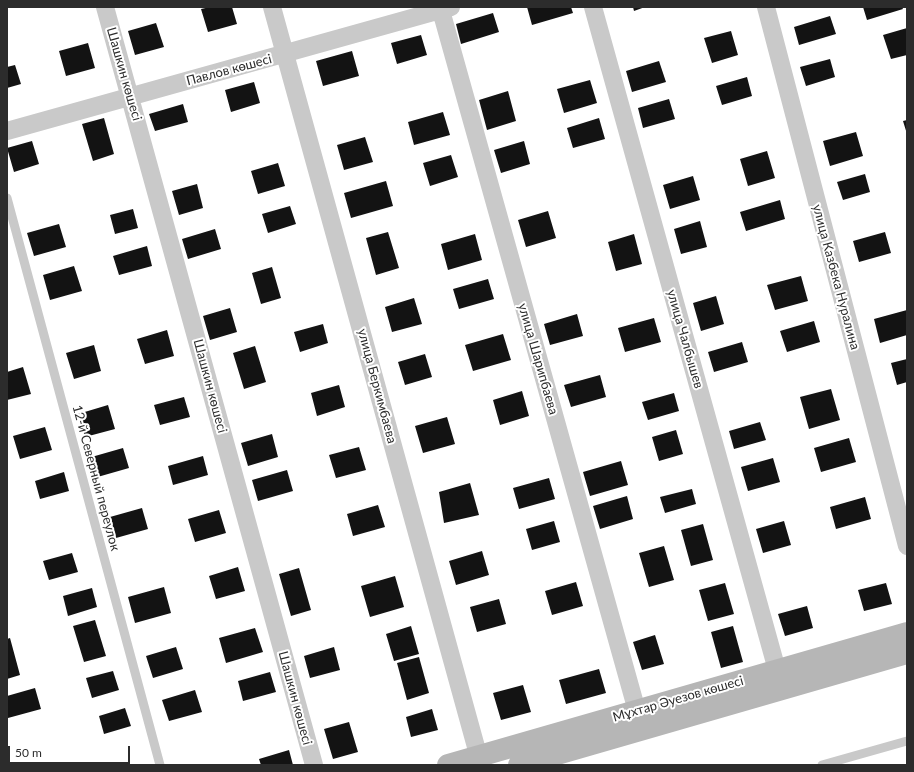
<!DOCTYPE html>
<html>
<head>
<meta charset="utf-8">
<style>
	body { margin:0 }
	#map { position:relative; width:914px; height:772px; overflow:hidden; background:#fff; font-family:Lato,sans-serif }
	canvas { display:block }
	.frame { position:absolute; inset:0; border:8px solid #2c2c2c; pointer-events:none }
	.scale { position:absolute; left:8px; top:746px; width:122px; height:18px; box-sizing:border-box; border:2px solid #2c2c2c; border-top:0; padding-left:5px; font-size:12px; line-height:14px; white-space:nowrap; color:#2c2c2c; -webkit-text-stroke:3px #fff; paint-order:stroke }
</style>
</head>
<body>
<div id="map">
<canvas width="914" height="772"></canvas>
<div class="frame"></div>
<div class="scale">50 m</div>
</div>
<script>
const context = document.querySelector('canvas').getContext('2d');
context.lineJoin = 'round';
function paint(path, color) { context.fillStyle = color; context.fill(path, 'evenodd'); }
const poly = rows => new Path2D(rows.map(r => 'M' + r).join(''));
function trace(path, color, width, dash) { context.strokeStyle = color; context.lineWidth = width; context.lineCap = dash ? 'butt' : 'round'; context.setLineDash(dash || []); context.stroke(path); }
function write(font, color, halo, rows, align = 'center') {
  context.font = font + ' Lato,sans-serif'; context.lineWidth = 4; context.setLineDash([]); context.textBaseline = 'middle'; context.strokeStyle = halo; context.fillStyle = color; for (const [text, x, y, turn = 0] of rows) {
    context.save(); context.translate(x, y); context.rotate((+turn || 0) * Math.PI / 180); context.textAlign = isNaN(turn) ? turn : align; if (halo) context.strokeText(text, 0, 0); context.fillText(text, 0, 0); context.restore();
  }
}
paint(poly([
	[210,7,232,7,237,24,208,32,201,9],
	[527,7,571,7,573,13,532,25],
	[633,7,645,7,634,11],
	[863,7,902,7,903,9,867,20],
	[493,13,499,32,461,44,456,24],
	[830,16,836,34,799,45,794,27],
	[156,23,164,47,135,55,128,31],
	[907,28,907,55,891,59,883,35],
	[731,31,738,55,712,63,704,38],
	[421,35,427,55,397,64,391,43],
	[88,43,95,68,66,76,59,51],
	[352,51,359,76,323,86,316,61],
	[830,59,835,77,806,86,800,67],
	[659,61,666,82,632,92,626,71],
	[15,65,21,84,7,88,7,67],
	[747,77,752,96,722,105,716,86],
	[590,80,597,103,564,113,557,89],
	[254,82,260,103,231,112,225,90],
	[508,91,516,121,487,130,479,100],
	[669,99,675,119,643,128,638,108],
	[183,104,188,122,155,131,149,114],
	[443,112,450,135,414,145,408,122],
	[104,118,114,154,93,161,82,124],
	[599,118,605,139,573,148,567,128],
	[907,120,907,134,903,121],
	[856,132,863,156,830,166,823,141],
	[365,137,373,162,344,170,337,145],
	[32,141,39,164,14,172,7,148],
	[524,141,530,164,501,173,494,150],
	[767,151,775,178,748,186,740,159],
	[451,155,458,177,430,186,423,163],
	[278,163,285,186,258,194,251,171],
	[865,174,870,192,843,200,837,182],
	[693,176,700,200,670,209,663,185],
	[386,181,393,206,351,218,344,193],
	[197,184,203,208,179,215,172,191],
	[780,200,785,219,746,231,740,212],
	[290,206,296,224,268,233,262,214],
	[133,209,138,228,115,234,110,215],
	[548,211,556,238,526,247,518,220],
	[700,221,707,247,681,254,674,229],
	[59,224,66,247,34,256,27,233],
	[215,229,221,249,188,259,182,239],
	[388,232,399,268,376,275,366,238],
	[885,232,891,253,859,262,853,241],
	[475,234,482,260,448,270,441,244],
	[634,234,642,264,616,271,608,242],
	[147,246,152,266,119,275,113,256],
	[74,266,82,291,50,300,43,275],
	[272,267,281,298,261,304,252,273],
	[801,276,808,301,775,310,767,285],
	[488,279,494,299,459,309,453,289],
	[716,296,724,324,701,331,693,303],
	[414,298,422,324,392,332,385,307],
	[230,308,237,332,210,340,203,316],
	[907,310,907,335,880,343,874,319],
	[577,314,583,336,550,345,544,324],
	[654,318,661,342,625,352,618,328],
	[814,321,820,342,787,352,780,331],
	[323,324,328,343,300,352,294,332],
	[167,330,174,356,145,364,137,339],
	[503,334,511,360,473,371,465,345],
	[742,342,748,362,714,372,708,352],
	[94,345,101,371,74,379,66,353],
	[255,346,266,382,244,389,233,353],
	[425,354,432,377,405,385,398,362],
	[907,359,907,382,897,385,891,363],
	[23,367,31,394,7,400,7,372],
	[600,375,606,397,571,407,564,385],
	[339,385,345,407,317,416,311,393],
	[831,389,840,420,809,429,800,397],
	[522,391,529,416,500,425,493,400],
	[674,393,679,411,648,420,642,402],
	[184,397,190,417,160,425,154,405],
	[108,405,115,429,85,437,78,414],
	[447,417,455,444,423,453,415,426],
	[760,422,766,440,734,449,729,431],
	[45,427,52,450,20,459,13,436],
	[676,430,683,454,659,461,652,437],
	[272,434,278,457,248,466,241,443],
	[849,438,856,462,821,472,814,448],
	[359,447,366,470,336,478,329,455],
	[123,448,129,468,94,478,88,458],
	[203,456,208,475,173,485,168,466],
	[773,458,780,482,748,491,741,467],
	[621,461,628,485,590,496,583,472],
	[287,470,293,491,258,501,252,480],
	[64,472,69,491,40,499,35,481],
	[549,478,555,499,519,509,513,488],
	[470,483,479,515,444,523,439,492],
	[692,489,696,504,665,513,660,497],
	[627,496,633,519,600,529,593,506],
	[865,497,871,519,836,529,830,507],
	[378,505,385,527,353,536,347,514],
	[142,508,148,529,116,538,110,517],
	[219,510,226,533,195,542,188,519],
	[554,521,560,542,532,550,526,529],
	[784,521,791,545,763,553,756,529],
	[703,524,713,560,691,566,681,530],
	[664,546,674,580,649,587,639,553],
	[482,551,489,575,456,585,449,561],
	[72,553,78,572,49,580,43,561],
	[238,567,245,591,216,599,209,576],
	[299,568,311,610,291,616,279,574],
	[395,576,404,607,370,617,361,586],
	[576,582,583,606,552,615,545,591],
	[725,583,734,614,708,621,699,590],
	[886,583,892,604,864,611,858,590],
	[164,587,171,613,135,623,128,597],
	[92,588,97,607,68,616,63,596],
	[499,599,506,624,477,632,470,607],
	[807,606,813,628,785,636,778,614],
	[95,620,106,656,84,662,73,626],
	[411,626,419,654,394,661,386,634],
	[733,626,743,662,721,668,711,632],
	[255,628,263,652,226,663,219,638],
	[655,635,664,664,642,670,633,642],
	[10,638,20,675,7,679,7,639],
	[176,647,183,669,153,678,146,656],
	[334,647,340,670,310,678,304,656],
	[419,657,429,693,407,700,397,663],
	[599,669,606,693,566,704,559,680],
	[113,671,119,690,92,698,86,678],
	[270,672,276,692,243,701,238,681],
	[523,685,531,712,501,720,493,693],
	[35,688,41,709,8,718,7,696],
	[195,690,202,712,169,721,162,700],
	[125,708,131,726,104,734,99,716],
	[432,709,438,730,411,737,406,717],
	[349,722,358,752,333,759,324,729],
	[289,750,293,765,261,765,259,759]
]), '#131313');
trace(poly([
	[7,198,160,765],
	[822,765,907,741]
]), '#c9c9c9', 9);
trace(poly([
	[105,7,314,765],
	[272,7,481,765],
	[440,7,637,711],
	[593,7,777,670],
	[766,7,907,546],
	[7,131,451,7]
]), '#c9c9c9', 18);
trace(poly([
	[448,765,907,633],
	[519,765,907,653]
]), '#b6b6b6', 22);
write('13px', '#2c2c2c', '#fff', [
	["Павлов көшесі",229,70,-15],
	["Шашкин көшесі",124,74,74],
	["улица Казбека Нуралина",836,277,75],
	["улица Чалбышев",685,339,74],
	["улица Шарипбаева",538,359,74],
	["Шашкин көшесі",210,386,75],
	["улица Беркимбаева",377,386,75],
	["12-й Северный переулок",96,478,75],
	["Шашкин көшесі",295,698,75],
	["Мұхтар Әуезов көшесі",678,699,-16]
]);
</script>
</body>
</html>
